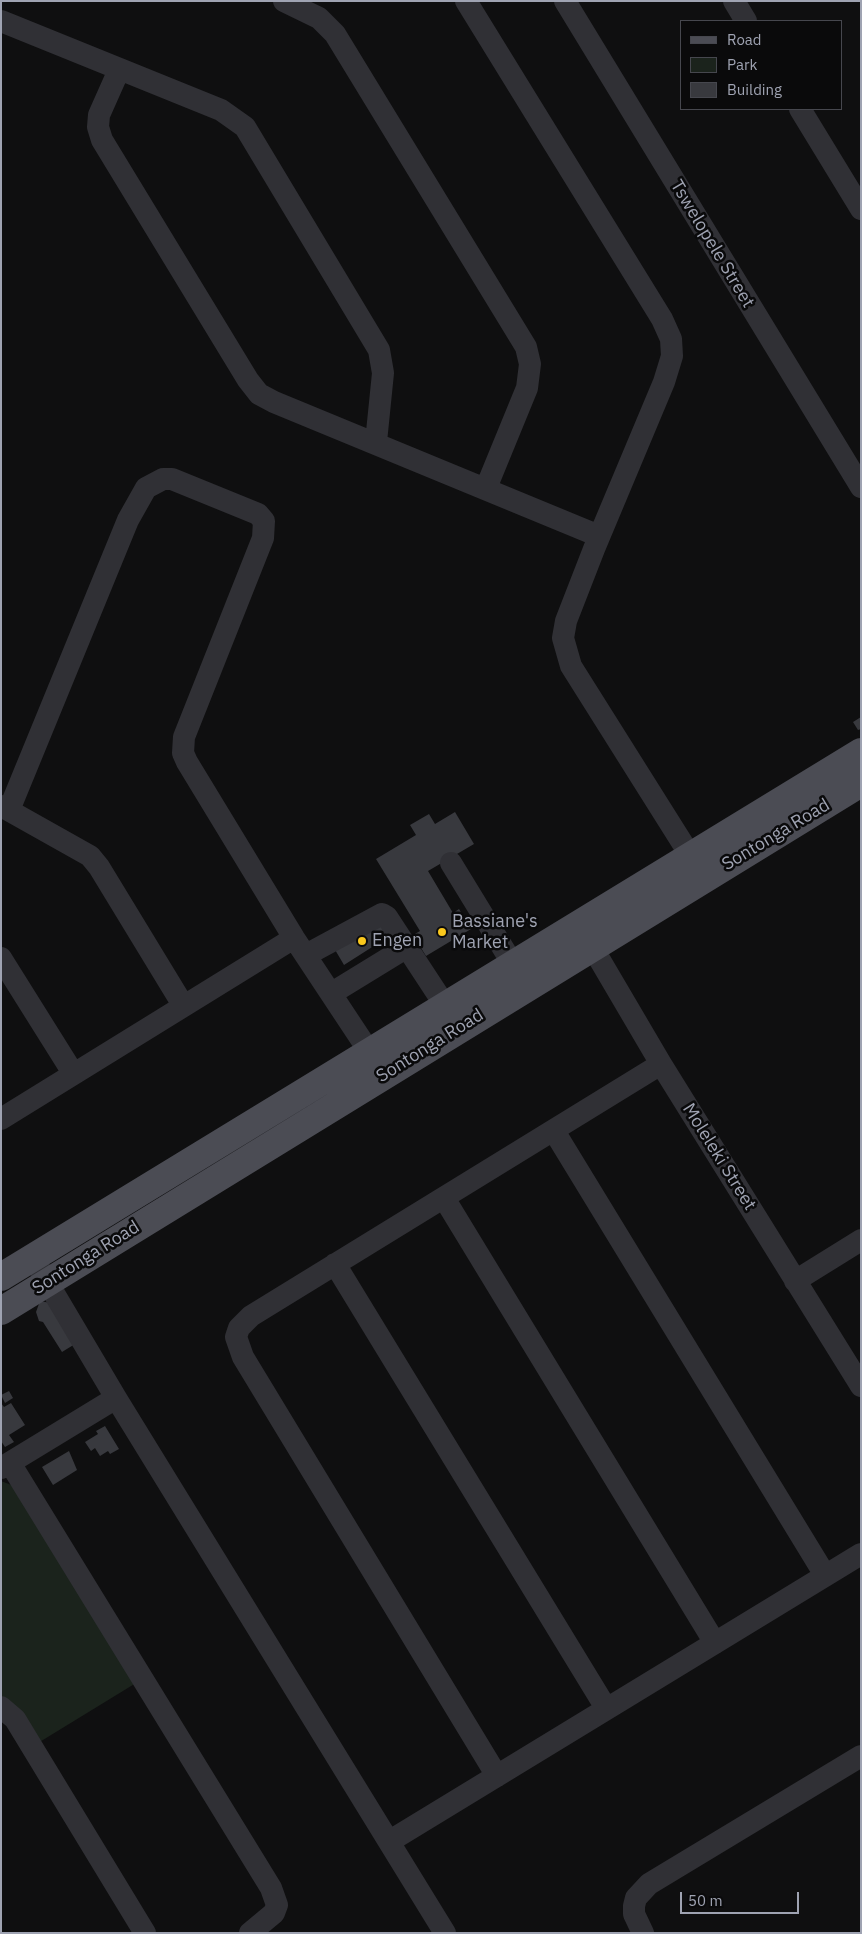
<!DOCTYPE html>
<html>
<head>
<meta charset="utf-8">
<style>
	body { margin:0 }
	#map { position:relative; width:862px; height:1934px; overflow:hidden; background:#0f0f10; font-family:"IBM Plex Sans",sans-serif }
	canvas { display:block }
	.frame { position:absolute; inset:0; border:2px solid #9fa3b2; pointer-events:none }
	.legend { position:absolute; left:680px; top:20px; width:162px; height:90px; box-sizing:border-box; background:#0a0a0b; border:1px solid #46474e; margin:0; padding:6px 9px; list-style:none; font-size:15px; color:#9fa3b2 }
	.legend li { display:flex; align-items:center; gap:10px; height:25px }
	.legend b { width:25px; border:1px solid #46474e }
	.scale { position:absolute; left:680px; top:1892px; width:119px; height:22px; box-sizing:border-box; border:2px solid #9fa3b2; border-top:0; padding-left:6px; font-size:15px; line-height:18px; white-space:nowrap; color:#9fa3b2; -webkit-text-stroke:4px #0a0a0b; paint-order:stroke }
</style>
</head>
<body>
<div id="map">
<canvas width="862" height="1934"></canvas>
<div class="frame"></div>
<ul class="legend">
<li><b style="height:6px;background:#4b4c54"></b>Road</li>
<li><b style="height:14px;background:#1b231c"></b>Park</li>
<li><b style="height:14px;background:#38393e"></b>Building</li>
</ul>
<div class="scale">50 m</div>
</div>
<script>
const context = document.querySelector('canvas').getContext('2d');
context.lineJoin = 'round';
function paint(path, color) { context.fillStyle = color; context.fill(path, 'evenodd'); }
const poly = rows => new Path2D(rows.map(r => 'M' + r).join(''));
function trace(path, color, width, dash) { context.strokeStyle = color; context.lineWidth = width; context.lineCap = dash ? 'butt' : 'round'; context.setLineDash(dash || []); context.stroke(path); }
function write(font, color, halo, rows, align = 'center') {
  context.font = font + ' "IBM Plex Sans",sans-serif'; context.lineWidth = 5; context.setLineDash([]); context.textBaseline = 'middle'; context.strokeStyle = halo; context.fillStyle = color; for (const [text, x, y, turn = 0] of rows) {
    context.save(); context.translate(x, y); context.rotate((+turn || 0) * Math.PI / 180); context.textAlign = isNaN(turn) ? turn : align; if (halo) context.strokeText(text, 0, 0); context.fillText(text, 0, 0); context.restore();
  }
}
paint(poly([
	[1,1481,14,1486,136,1683,38,1743,1,1700]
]), '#1b231c');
paint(poly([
	[861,717,861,729,858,730,853,722],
	[455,812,474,844,428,871,453,913,459,909,471,929,426,956,413,935,420,931,376,859,416,835,410,825,429,814,435,824],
	[381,919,391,935,344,965,334,948],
	[40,1301,51,1303,75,1344,62,1352,43,1322,39,1321,36,1312],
	[9,1391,13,1398,5,1403,1,1395],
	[1,1403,4,1407,11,1403,25,1425,9,1435,14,1442,5,1447,1,1441],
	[105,1426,119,1449,110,1454,108,1451,100,1456,95,1448,91,1451,85,1442,98,1434,96,1431],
	[69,1451,77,1470,53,1485,42,1467]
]), '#38393e');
trace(poly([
	[284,1,319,18,335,34,526,347,530,364,527,388,486,488],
	[466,1,662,319,671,339,672,356,664,382,594,549,566,621,563,638,571,666,700,871],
	[565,1,861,487],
	[734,1,746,21],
	[1,21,221,110,245,127,379,350,383,373,376,442],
	[119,70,99,115,98,127,102,140,248,380,259,394,274,402,599,536],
	[800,109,861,209],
	[1,806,90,856,99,867,183,1005],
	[9,810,128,520,146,488,163,479,172,479,258,514,264,521,263,538,184,737,183,753,187,762,294,938,384,1074],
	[451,863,514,966],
	[584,933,661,1064,861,1386],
	[306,955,382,914,387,917,446,1007],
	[1,958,73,1073],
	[332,993,407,947],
	[1,1119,294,938],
	[554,1131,825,1575],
	[444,1198,715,1643],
	[335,1264,606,1708],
	[39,1268,116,1398,445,1933],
	[795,1281,861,1240],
	[10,1463,271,1888,277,1905,274,1913,250,1933],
	[1,1468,116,1398],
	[1,1707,15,1719,145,1933],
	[497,1776,243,1357,236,1337,239,1328,251,1316,661,1064],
	[390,1841,861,1554],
	[643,1933,634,1914,634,1906,636,1898,649,1884,861,1756]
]), '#303035', 22);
trace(poly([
	[1,1277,861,752],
	[1,1311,861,783]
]), '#4b4c54', 28);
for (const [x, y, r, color] of [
	[442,932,5,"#fac81d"],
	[362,941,5,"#fac81d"]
]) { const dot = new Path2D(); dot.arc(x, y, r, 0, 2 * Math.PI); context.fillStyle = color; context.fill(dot); trace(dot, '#0a0a0b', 2); }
write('18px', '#9fa3b2', '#0a0a0b', [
	["Tswelopele Street",712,244,59],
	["Sontonga Road",776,835,-31],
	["Sontonga Road",430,1046,-32],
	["Moleleki Street",719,1157,58],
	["Sontonga Road",86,1258,-32]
]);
write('18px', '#9fa3b2', '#0a0a0b', [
	["Bassiane's",452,922],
	["Market",452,943],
	["Engen",372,941]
], 'left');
</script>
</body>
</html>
